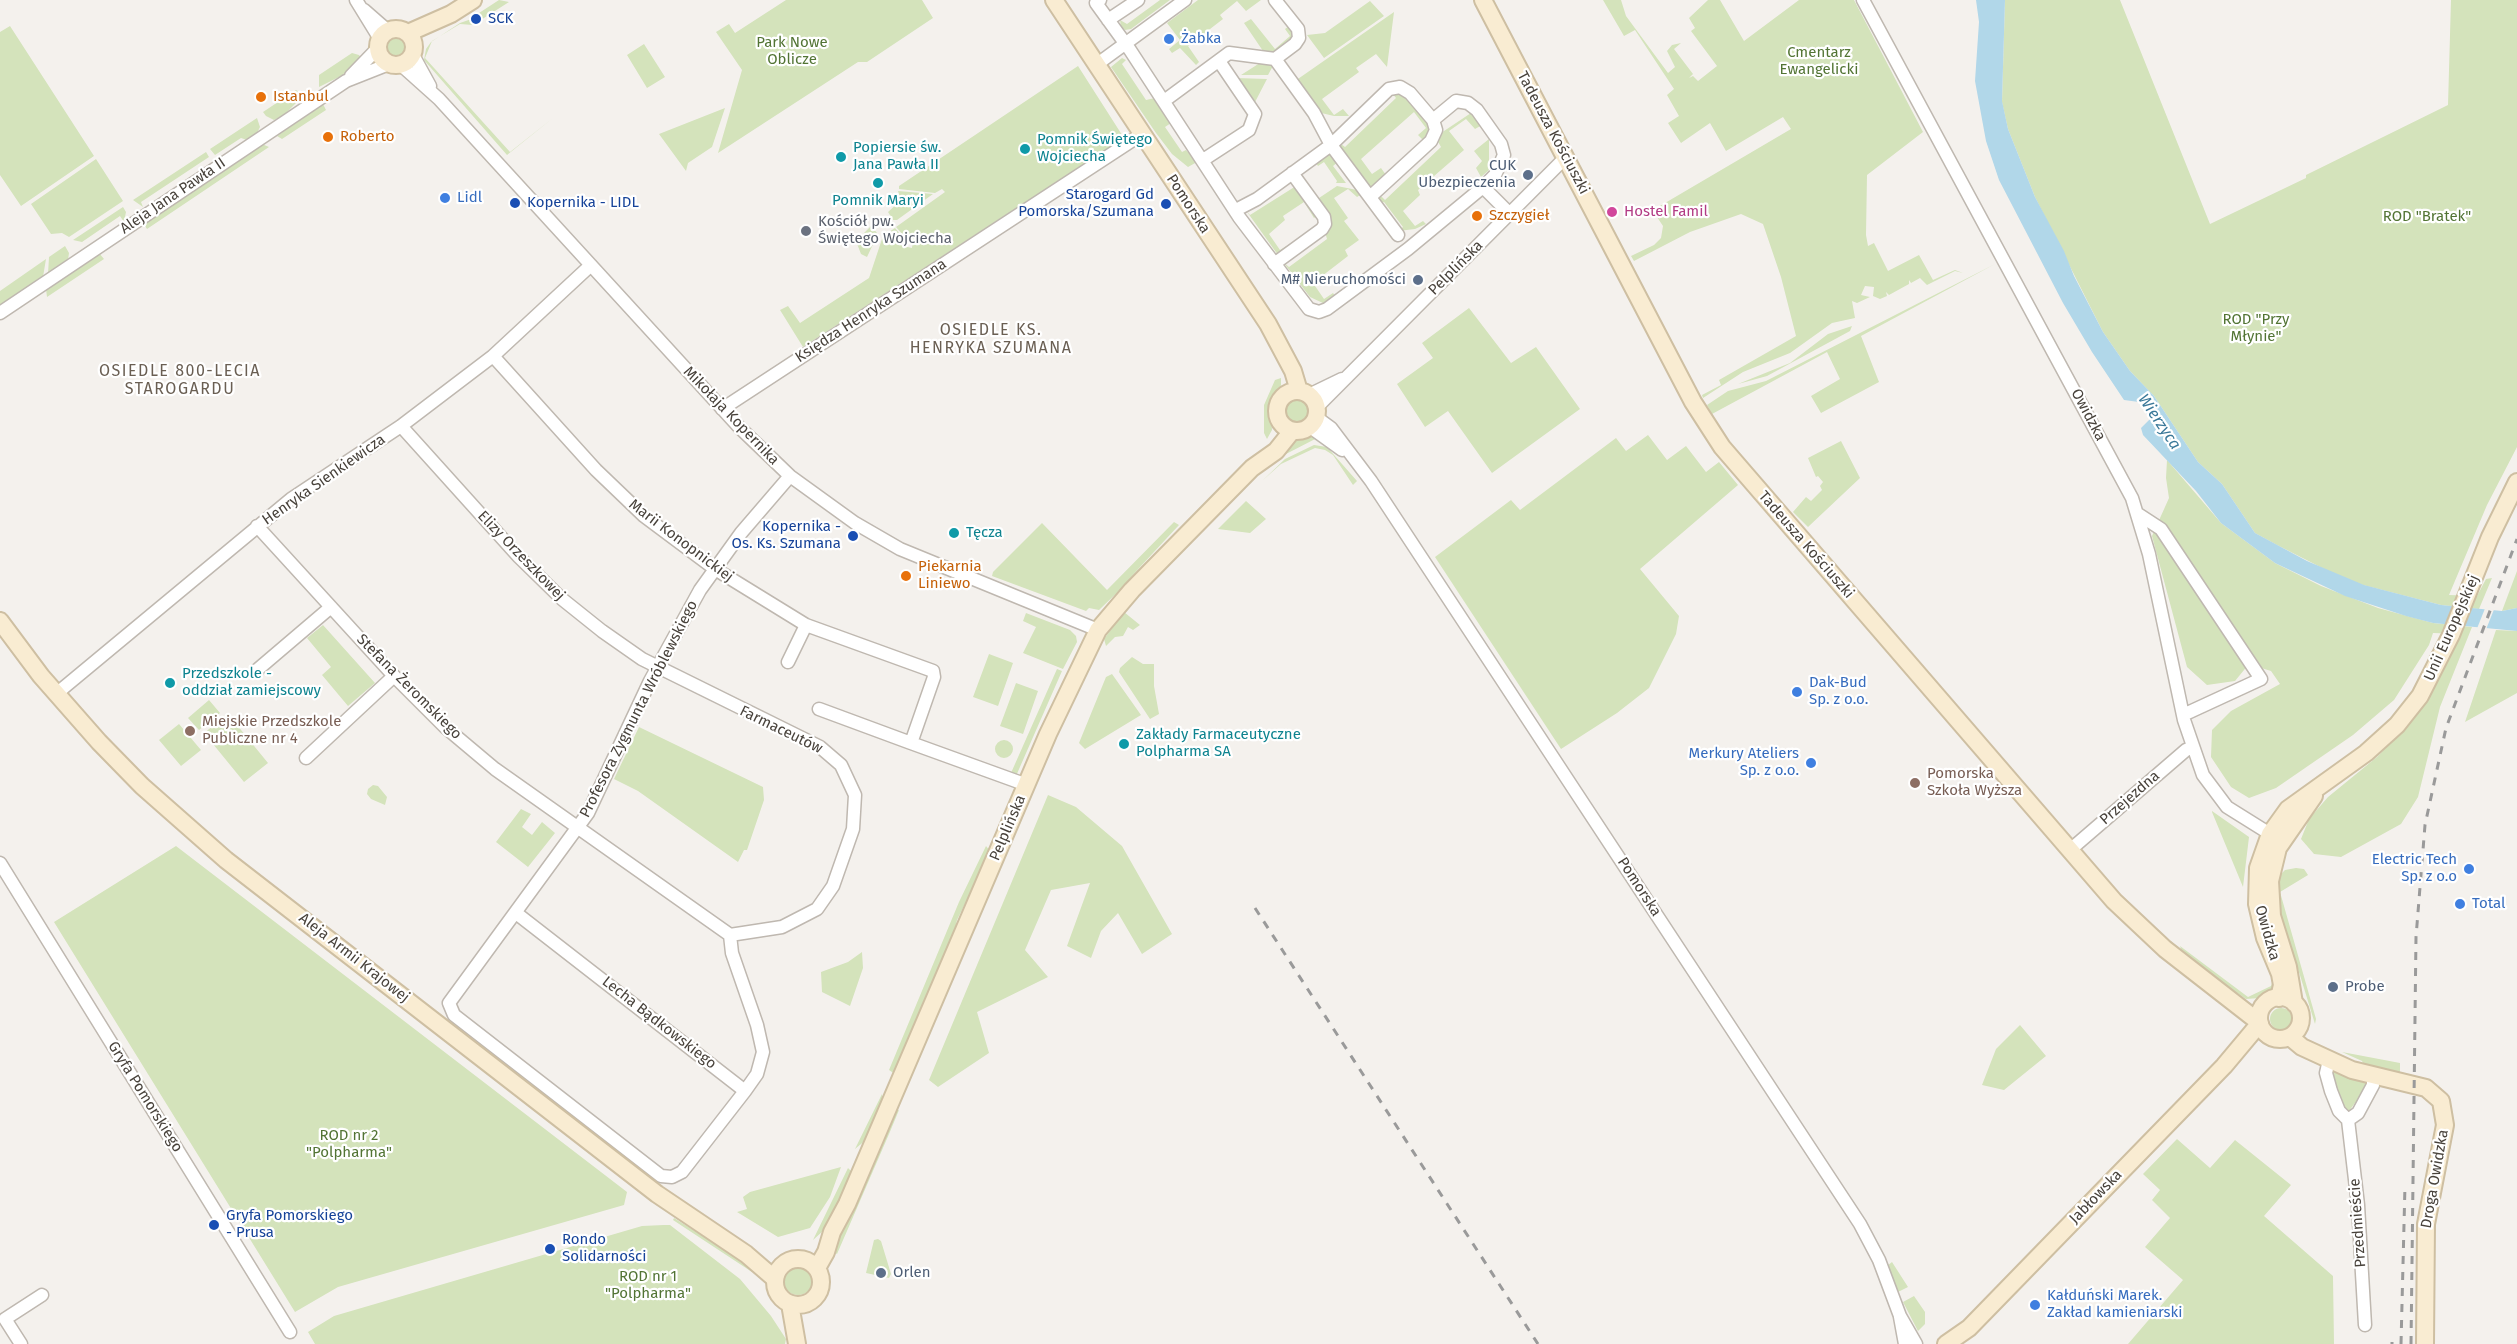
<!DOCTYPE html>
<html>
<head>
<meta charset="utf-8">
<style>
	body { margin:0 }
	canvas { display:block; background:#f4f1ed }
</style>
</head>
<body>
<canvas width="2517" height="1344"></canvas>
<script>
const context = document.querySelector('canvas').getContext('2d');
context.lineJoin = 'round';
function paint(path, color) { context.fillStyle = color; context.fill(path, 'evenodd'); }
const poly = rows => new Path2D(rows.map(r => 'M' + r).join(''));
function trace(path, color, width, dash) { context.strokeStyle = color; context.lineWidth = width; context.lineCap = dash ? 'butt' : 'round'; context.setLineDash(dash || []); context.stroke(path); }
function write(font, color, halo, rows, align = 'center') {
  context.font = font + ' "Fira Sans",sans-serif'; context.lineWidth = 4.5; context.setLineDash([]); context.textBaseline = 'middle'; context.strokeStyle = halo; context.fillStyle = color; for (const [text, x, y, turn = 0] of rows) {
    context.save(); context.translate(x, y); context.rotate((+turn || 0) * Math.PI / 180); context.textAlign = isNaN(turn) ? turn : align; if (halo) context.strokeText(text, 0, 0); context.fillText(text, 0, 0); context.restore();
  }
}
paint(poly([
	[499,0,509,2,473,25,460,24,432,41,425,58,510,152,553,118,507,155,424,60,426,49,431,42,460,23,480,16,479,13],
	[786,0,922,0,933,18,867,62,858,62,718,153,742,70,716,32,729,24,735,33],
	[1160,0,1170,0,1131,29,1125,30,1121,27,1120,20,1127,24],
	[1198,0,1261,0,1246,11,1237,1,1220,15,1223,19,1188,46,1199,62,1196,65,1180,48,1172,53,1169,49,1180,40,1167,23],
	[1603,0,1621,0,1626,16,1668,73,1675,67,1667,51,1672,45,1681,43,1674,49,1693,74,1689,78,1693,76,1698,81,1717,66,1691,31,1695,28,1689,18,1708,0,1720,0,1744,41,1799,0,1854,0,1923,132,1867,175,1866,235,1868,246,1874,243,1888,271,1919,255,1933,280,1955,270,1963,273,1955,271,1927,285,1920,278,1911,283,1909,280,1909,284,1889,295,1886,292,1887,296,1880,299,1873,296,1874,287,1865,286,1861,295,1870,297,1857,303,1852,301,1855,318,1832,323,1790,353,1743,372,1703,398,1702,395,1721,385,1719,380,1796,336,1781,277,1763,224,1741,214,1690,232,1634,261,1631,256,1654,245,1661,238,1663,226,1657,217,1648,213,1791,129,1783,117,1726,151,1710,123,1681,143,1668,123,1679,116,1667,95,1674,89,1635,30,1624,36],
	[2005,0,2120,0,2210,224,2306,178,2306,175,2448,105,2451,0,2517,0,2517,447,2487,505,2449,595,2477,596,2486,579,2492,578,2479,609,2441,605,2363,585,2340,577,2277,545,2255,533,2222,484,2198,462,2154,396,2130,371,2103,332,2035,197,2008,129,2002,102],
	[1370,1,1384,16,1324,58,1307,35,1325,33],
	[1394,12,1387,67,1376,54,1356,68,1359,72,1322,99,1334,115,1343,109,1349,116,1334,116,1317,112,1295,81],
	[1251,19,1275,49,1290,36,1285,29,1289,26,1294,34,1292,40,1272,53,1263,51,1244,23],
	[10,26,94,156,21,206,0,175,0,32],
	'387 47a9 9 0 1 1 18 0a9 9 0 1 1-18 0Z',
	[644,44,665,77,647,88,627,55],
	[352,53,359,55,362,59,341,76,319,87,319,75],
	[1122,58,1126,60,1122,64,1146,100,1155,98,1171,123,1165,127,1182,152,1186,150,1197,162,1188,167,1172,154,1156,133,1111,67],
	[1263,61,1274,64,1268,75,1241,75],
	[1078,66,1124,138,803,347,780,310,788,306,800,323,869,278,883,236,895,228,904,239,903,246,912,248,913,239,905,237,896,227,945,192,942,189,935,193,899,189,899,186],
	[1236,78,1267,79,1254,104],
	[296,90,301,93,300,99,284,115,274,120,266,116,263,112],
	[1400,90,1433,129,1424,141,1418,135,1426,128,1414,112,1361,159,1372,174,1381,168,1386,175,1371,189,1337,145,1341,144,1345,147,1396,98,1392,93],
	[323,104,326,110,282,139,277,136],
	[725,108,712,147,688,163,686,171,659,134],
	[1471,113,1482,125,1475,129,1466,119,1449,131,1464,150,1418,190,1420,195,1403,211,1415,226,1423,221,1426,224,1415,229,1398,231,1403,227,1384,202,1378,205,1374,201,1379,194,1385,200,1441,147,1437,140,1438,135],
	[257,118,260,127,257,133,247,140,241,138,215,155,210,149],
	[1489,139,1489,170,1481,177,1476,168,1482,161,1474,151],
	[262,144,269,147,147,229,143,223],
	[206,152,209,157,141,202,143,207,133,200],
	[1328,153,1339,161,1333,166,1346,183,1336,183,1337,181,1324,162,1318,166,1316,163],
	[96,159,123,201,69,237,62,233,51,234,31,204],
	[1296,186,1319,214,1314,218,1304,202,1283,216,1285,220,1269,234,1280,250,1288,245,1290,248,1278,255,1245,209,1250,215],
	[1337,186,1357,190,1362,194,1357,197,1348,189,1334,198,1348,218,1344,221,1359,240,1345,250,1348,256,1313,283,1324,299,1333,293,1336,297,1325,304,1310,297,1283,262,1289,267,1327,239,1316,200],
	[898,191,933,194,897,220,893,220,888,212,901,200],
	[123,207,126,212,124,222,120,216,82,242,73,240],
	[871,226,877,233,876,238,867,257,861,254,856,241],
	[65,246,69,253,68,260,48,274,49,257],
	[99,253,104,259,47,297,46,289],
	[46,259,43,277,0,305,0,291],
	[1995,264,1861,336,1879,382,1821,413,1811,396,1840,379,1827,352,1712,414,1707,405,1728,391,1766,381],
	[1469,308,1511,363,1536,347,1580,409,1492,473,1448,411,1425,427,1397,384,1433,358,1422,343],
	[1852,326,1850,331,1767,376,1738,384,1790,363,1828,334],
	[1281,378,1281,385,1271,411,1272,430,1267,439,1264,433,1264,405,1275,380],
	'1286 411a11 11 0 1 1 22 0a11 11 0 1 1-22 0Z',
	[1311,434,1319,437,1286,454,1281,451,1295,437],
	[1648,435,1667,460,1686,446,1706,472,1719,462,1738,485,1640,569,1679,616,1676,634,1649,688,1617,713,1561,749,1435,557,1511,500,1520,510,1616,438,1626,451],
	[1841,441,1860,478,1808,527,1793,512,1806,497,1811,501,1822,490,1820,486,1823,482,1818,476,1816,477,1808,458],
	[1314,445,1327,447,1357,481,1353,485,1333,455,1325,450,1315,448,1281,464,1262,481,1285,459],
	[2167,460,2221,523,2275,563,2321,586,2378,608,2433,623,2472,627,2440,707,2418,797,2401,824,2341,857,2314,854,2301,839,2309,819,2328,797,2377,757,2403,730,2430,696,2461,634,2433,633,2429,645,2394,700,2353,735,2276,788,2249,798,2231,787,2211,757,2212,730,2231,711,2280,684,2271,671,2258,667,2253,659,2235,681,2207,685,2187,667,2152,536,2169,498,2166,478],
	[1246,501,1266,519,1250,533,1218,529],
	[1174,522,1179,525,1128,580,1180,529,1179,533,1099,610,1089,608,1086,611,992,576,993,572,1042,523,1107,590],
	[2517,571,2517,608,2502,611],
	[1124,612,1140,625,1133,630,1128,627,1123,636,1115,637,1106,646,1104,639],
	[1026,613,1070,630,1076,636,1077,642,1063,669,1023,653,1036,627,1023,621],
	[323,625,375,683,348,706,322,675,331,667,307,638],
	[2496,630,2517,631,2517,693,2465,722],
	[989,654,1013,663,998,706,973,697],
	[1132,657,1143,664,1154,664,1154,686,1159,714,1150,719,1119,672,1120,668],
	[1057,669,1062,671,1016,776,1011,773],
	[1112,674,1141,715,1085,749,1079,743,1106,677],
	[1016,683,1038,691,1023,734,1000,726],
	[209,700,220,713,199,730,188,718],
	[228,714,268,763,244,782,204,733],
	[179,724,201,750,181,766,159,740],
	[639,727,763,787,764,800,747,850,744,850,738,862,638,791,614,779],
	'995 749a9 9 0 1 1 18 0a9 9 0 1 1-18 0Z',
	[373,785,378,786,387,797,385,805,371,799,367,794,368,789],
	[1048,795,1076,807,1122,846,1172,934,1142,954,1118,913,1101,931,1091,958,1067,946,1090,883,1051,890,1025,950,1048,977,977,1012,989,1053,938,1087,929,1080],
	[521,809,531,814,522,827,532,835,542,822,555,833,528,867,496,842],
	[2212,811,2249,837,2243,887,2212,812],
	[176,846,627,1192,624,1205,338,1287,295,1312,54,922],
	[986,846,990,851,985,863,957,920,952,943,895,1074,889,1070,959,902],
	[2296,868,2304,869,2308,875,2280,892,2316,1019,2315,1024,2279,907,2280,875,2285,870],
	[2180,946,2248,997,2271,986,2272,983,2274,984,2272,989,2260,998,2246,999,2203,969,2181,949],
	[862,952,863,968,850,1006,822,992,821,972,848,962],
	'2270 1019a11 11 0 1 1 22 0a11 11 0 1 1-22 0Z',
	[2020,1025,2046,1056,2004,1090,1982,1085,1996,1049],
	[2342,1052,2400,1063,2400,1075,2364,1065,2362,1061],
	[2332,1070,2366,1083,2367,1087,2349,1111,2345,1109,2332,1077],
	[882,1094,883,1105,867,1139,855,1149],
	[899,1110,889,1134,837,1254,832,1251,895,1111],
	[2177,1139,2210,1168,2235,1140,2291,1185,2264,1216,2333,1276,2334,1344,2128,1344,2183,1280,2145,1247,2170,1218,2152,1200,2160,1190,2143,1174],
	[841,1167,830,1197,810,1228,778,1237,737,1212,747,1209,743,1197,750,1192],
	[848,1168,852,1172,840,1202,823,1231,813,1240],
	[674,1218,754,1268,752,1272,673,1220],
	[664,1225,670,1225,740,1279,771,1316,786,1339,785,1344,315,1344,308,1332,334,1316,642,1226],
	[878,1239,881,1241,891,1274,889,1278,866,1273,874,1240],
	[1892,1262,1908,1287,1898,1292,1887,1266],
	'784 1281a14 14 0 1 1 28 0a14 14 0 1 1-28 0Z',
	[1914,1296,1925,1312,1925,1324,1918,1331,1903,1302]
]), '#d4e3bb');
paint(poly([
	[1976,0,2005,0,2002,101,2008,129,2035,197,2064,251,2074,276,2103,332,2130,371,2154,396,2198,462,2222,484,2255,533,2307,561,2364,585,2441,605,2502,611,2517,608,2517,631,2433,623,2406,616,2345,596,2275,563,2221,523,2196,491,2143,435,2141,428,2150,419,2139,402,2124,400,2092,352,2063,303,1999,180,1986,141,1975,81,1979,22]
]), '#b1d7e9');
paint(poly([
	[2486,606,2495,607,2485,632,2476,631]
]), '#f4f1ed');
const street = poly([
	[356,0,380,39],
	[1100,0,1096,3,1130,50,1239,217,1309,309,1319,312,1327,309,1408,249,1483,187,1510,214],
	[1863,0,2132,498,2149,554,2184,720,2203,775,2227,807,2275,837],
	[364,10,388,31],
	[1108,20,1138,0],
	[413,55,430,86],
	[1275,59,1314,113,1331,145,1389,89,1400,87,1410,93,1433,120,1436,130,1431,141,1370,197],
	[401,65,439,99,739,427,790,476,855,523,900,549,1098,630],
	[1096,65,1185,0],
	[351,76,378,48],
	[1164,101,1229,53,1275,59,1295,44,1299,38,1298,29,1275,0],
	[1433,120,1456,101,1468,103,1477,110,1501,144,1504,155,1495,175,1483,187],
	[1203,160,1249,130,1255,114,1219,61],
	[1236,210,1257,199,1331,145,1398,235],
	[1274,264,1322,229,1325,224,1324,217,1292,173],
	[0,313,346,81,389,64],
	[493,356,596,470,644,516,715,569,806,625,933,671,934,677,911,743,1027,785],
	[1309,395,1342,379],
	[1317,407,1560,163,1566,160],
	[722,409,1142,134],
	[1316,417,1331,428,1371,481,1860,1224,1879,1260,1900,1316,1916,1344],
	[1310,427,1342,450],
	[2138,514,2161,529,2261,679,2183,715],
	[257,526,394,676,445,727,495,769,730,935,782,927,817,909,833,886,853,829,855,795,841,765,820,747,642,659,602,631,562,599,519,557,401,426],
	[788,662,806,625],
	[257,670,331,607],
	[56,694,291,499,401,426,493,356,591,265],
	[819,709,911,743],
	[306,758,394,676],
	[2070,850,2186,750,2193,747],
	[0,863,290,1332],
	[516,913,745,1091,757,1074,763,1052,757,1025,732,953,730,935],
	[2329,1060,2326,1073,2331,1091,2339,1111,2348,1120,2358,1205,2365,1325],
	[745,1091,682,1172,672,1177,661,1176,454,1015,449,1003,588,813,650,681,700,590,741,533,790,476],
	[2348,1120,2358,1113,2373,1085,2373,1077],
	[1900,1317,1905,1344],
	[21,1344,5,1319,42,1295]
]);
const secondary = poly([
	[1054,0,1268,324,1293,371,1299,391],
	[1483,0,1693,402,1722,447,2114,901,2165,949,2260,1023],
	'378 47a18 18 0 1 1 36 0a18 18 0 1 1-36 0Z',
	[408,33,451,14,473,0],
	'1277 411a20 20 0 1 1 40 0a20 20 0 1 1-40 0Z',
	[0,621,41,676,99,742,142,786,226,860,657,1194,746,1254,775,1279],
	'2259 1018a21 21 0 1 1 42 0a21 21 0 1 1-42 0Z',
	[2279,998,2282,985,2280,974,2265,938,2257,904,2258,868,2270,834,2288,809,2366,753,2397,725,2420,696,2451,635,2490,537,2517,482],
	[2294,1003,2288,967,2272,916,2270,881,2278,848,2314,796],
	[2290,1037,2302,1047,2352,1070,2426,1088,2441,1101,2445,1125,2426,1224,2425,1344],
	'775 1282a23 23 0 1 1 46 0a23 23 0 1 1-46 0Z',
	[817,1268,826,1252,832,1232,847,1204,1048,734,1098,630,1132,590,1252,468,1276,451,1292,431],
	[790,1304,797,1344],
	[1946,1344,1969,1328,2224,1066,2260,1023]
]);
trace(street, '#bfb8b0', 15);
trace(secondary, '#cebfa2', 20);
trace(street, '#fff', 12);
trace(secondary, '#f9ecd2', 16);
trace(poly([
	[1255,908,1538,1344],
	[2392,1344,2392,1342],
	[2401,1344,2405,1185],
	[2411,1344,2416,937,2425,825,2446,728,2517,539]
]), '#9a9a9a', 3, [8, 8]);
for (const [x, y, r, color] of [
	[476,19,6,"#1a4fb4"],
	[1169,39,6,"#3f7fe0"],
	[261,97,6,"#e8710a"],
	[328,137,6,"#e8710a"],
	[1025,149,6,"#0f9aa8"],
	[841,157,6,"#0f9aa8"],
	[1528,175,6,"#5c6f8a"],
	[878,183,6,"#0f9aa8"],
	[445,198,6,"#3f7fe0"],
	[515,203,6,"#1a4fb4"],
	[1166,204,6,"#1a4fb4"],
	[1612,212,6,"#d1479c"],
	[1477,216,6,"#e8710a"],
	[806,231,6,"#6b7280"],
	[1418,280,6,"#5c6f8a"],
	[954,533,6,"#0f9aa8"],
	[853,536,6,"#1a4fb4"],
	[906,576,6,"#e8710a"],
	[170,683,6,"#0f9aa8"],
	[1797,692,6,"#3f7fe0"],
	[190,731,6,"#8d6e63"],
	[1124,744,6,"#0f9aa8"],
	[1811,763,6,"#3f7fe0"],
	[1915,783,6,"#8d6e63"],
	[2469,869,6,"#3f7fe0"],
	[2460,904,6,"#3f7fe0"],
	[2333,987,6,"#5c6f8a"],
	[214,1225,6,"#1a4fb4"],
	[550,1249,6,"#1a4fb4"],
	[881,1273,6,"#5c6f8a"],
	[2035,1305,6,"#3f7fe0"]
]) { const dot = new Path2D(); dot.arc(x, y, r, 0, 2 * Math.PI); context.fillStyle = color; context.fill(dot); trace(dot, '#fff', 2); }
write('15px', '#164399', '#fff', [
	["SCK",488,19],
	["Starogard Gd",1154,195,"right"],
	["Pomorska/Szumana",1154,212,"right"],
	["Kopernika - LIDL",527,203],
	["Kopernika -",841,527,"right"],
	["Os. Ks. Szumana",841,544,"right"],
	["Gryfa Pomorskiego",226,1216],
	["- Prusa",226,1233],
	["Rondo",562,1240],
	["Solidarności",562,1257]
], 'left');
write('15px', '#366cbe', '#fff', [
	["Żabka",1181,39],
	["Lidl",457,198],
	["Dak-Bud",1809,683],
	["Sp. z o.o.",1809,700],
	["Merkury Ateliers",1799,754,"right"],
	["Sp. z o.o.",1799,771,"right"],
	["Electric Tech",2457,860,"right"],
	["Sp. z o.o",2457,877,"right"],
	["Total",2472,904],
	["Kałduński Marek.",2047,1296],
	["Zakład kamieniarski",2047,1313]
], 'left');
write('15px', '#527434', '#fff', [
	["Park Nowe",792,43],
	["Oblicze",792,60],
	["Cmentarz",1819,53],
	["Ewangelicki",1819,70],
	["ROD \"Bratek\"",2427,217],
	["ROD \"Przy",2256,320],
	["Młynie\"",2256,337],
	["ROD nr 2",349,1136],
	["\"Polpharma\"",349,1153],
	["ROD nr 1",648,1277],
	["\"Polpharma\"",648,1294]
]);
write('15px', '#c56008', '#fff', [
	["Istanbul",273,97],
	["Roberto",340,137],
	["Szczygieł",1489,216],
	["Piekarnia",918,567],
	["Liniewo",918,584]
], 'left');
write('15px', '#48423b', '#fff', [
	["Tadeusza Kościuszki",1553,133,62],
	["Aleja Jana Pawła II",173,196,-34],
	["Pomorska",1188,204,57],
	["Pelplińska",1456,268,-45],
	["Księdza Henryka Szumana",871,311,-33],
	["Owidzka",2088,415,62],
	["Mikołaja Kopernika",731,416,46],
	["Henryka Sienkiewicza",324,480,-35],
	["Marii Konopnickiej",681,541,37],
	["Tadeusza Kościuszki",1806,545,49],
	["Elizy Orzeszkowej",521,556,46],
	["Unii Europejskiej",2452,628,-66],
	["Stefana Żeromskiego",409,687,45],
	["Profesora Zygmunta Wróblewskiego",639,709,-63],
	["Farmaceutów",781,730,26],
	["Przejezdna",2130,798,-41],
	["Pelplińska",1008,828,-67],
	["Pomorska",1639,887,57],
	["Owidzka",2267,933,74],
	["Aleja Armii Krajowej",354,958,38],
	["Lecha Bądkowskiego",659,1023,38],
	["Gryfa Pomorskiego",145,1097,58],
	["Droga Owidzka",2435,1179,-80],
	["Jabłowska",2096,1197,-46],
	["Przedmieście",2358,1223,-94]
]);
write('15px', '#0d838f', '#fff', [
	["Pomnik Świętego",1037,140],
	["Wojciecha",1037,157],
	["Popiersie św.",853,148],
	["Jana Pawła II",853,165],
	["Pomnik Maryi",878,201,"center"],
	["Tęcza",966,533],
	["Przedszkole -",182,674],
	["oddział zamiejscowy",182,691],
	["Zakłady Farmaceutyczne",1136,735],
	["Polpharma SA",1136,752]
], 'left');
write('15px', '#4e5e75', '#fff', [
	["CUK",1516,166],
	["Ubezpieczenia",1516,183],
	["M# Nieruchomości",1406,280],
	["Probe",2345,987,"left"],
	["Orlen",893,1273,"left"]
], 'right');
write('15px', '#b23c85', '#fff', [
	["Hostel Famil",1624,212]
], 'left');
write('15px', '#5b616d', '#fff', [
	["Kościół pw.",818,222],
	["Świętego Wojciecha",818,239]
], 'left');
write('15px', '#785e54', '#fff', [
	["Miejskie Przedszkole",202,722],
	["Publiczne nr 4",202,739],
	["Pomorska",1927,774],
	["Szkoła Wyższa",1927,791]
], 'left');
context.letterSpacing = '1.5px';
write('16px', '#6a5f53', '#fff', [
	["OSIEDLE KS.",991,331],
	["HENRYKA SZUMANA",991,349],
	["OSIEDLE 800-LECIA",180,372],
	["STAROGARDU",180,390]
]);
context.letterSpacing = '0px';
write('italic 16px', '#3b7999', '#fff', [
	["Wierzyca",2159,422,56]
]);
</script>
</body>
</html>
